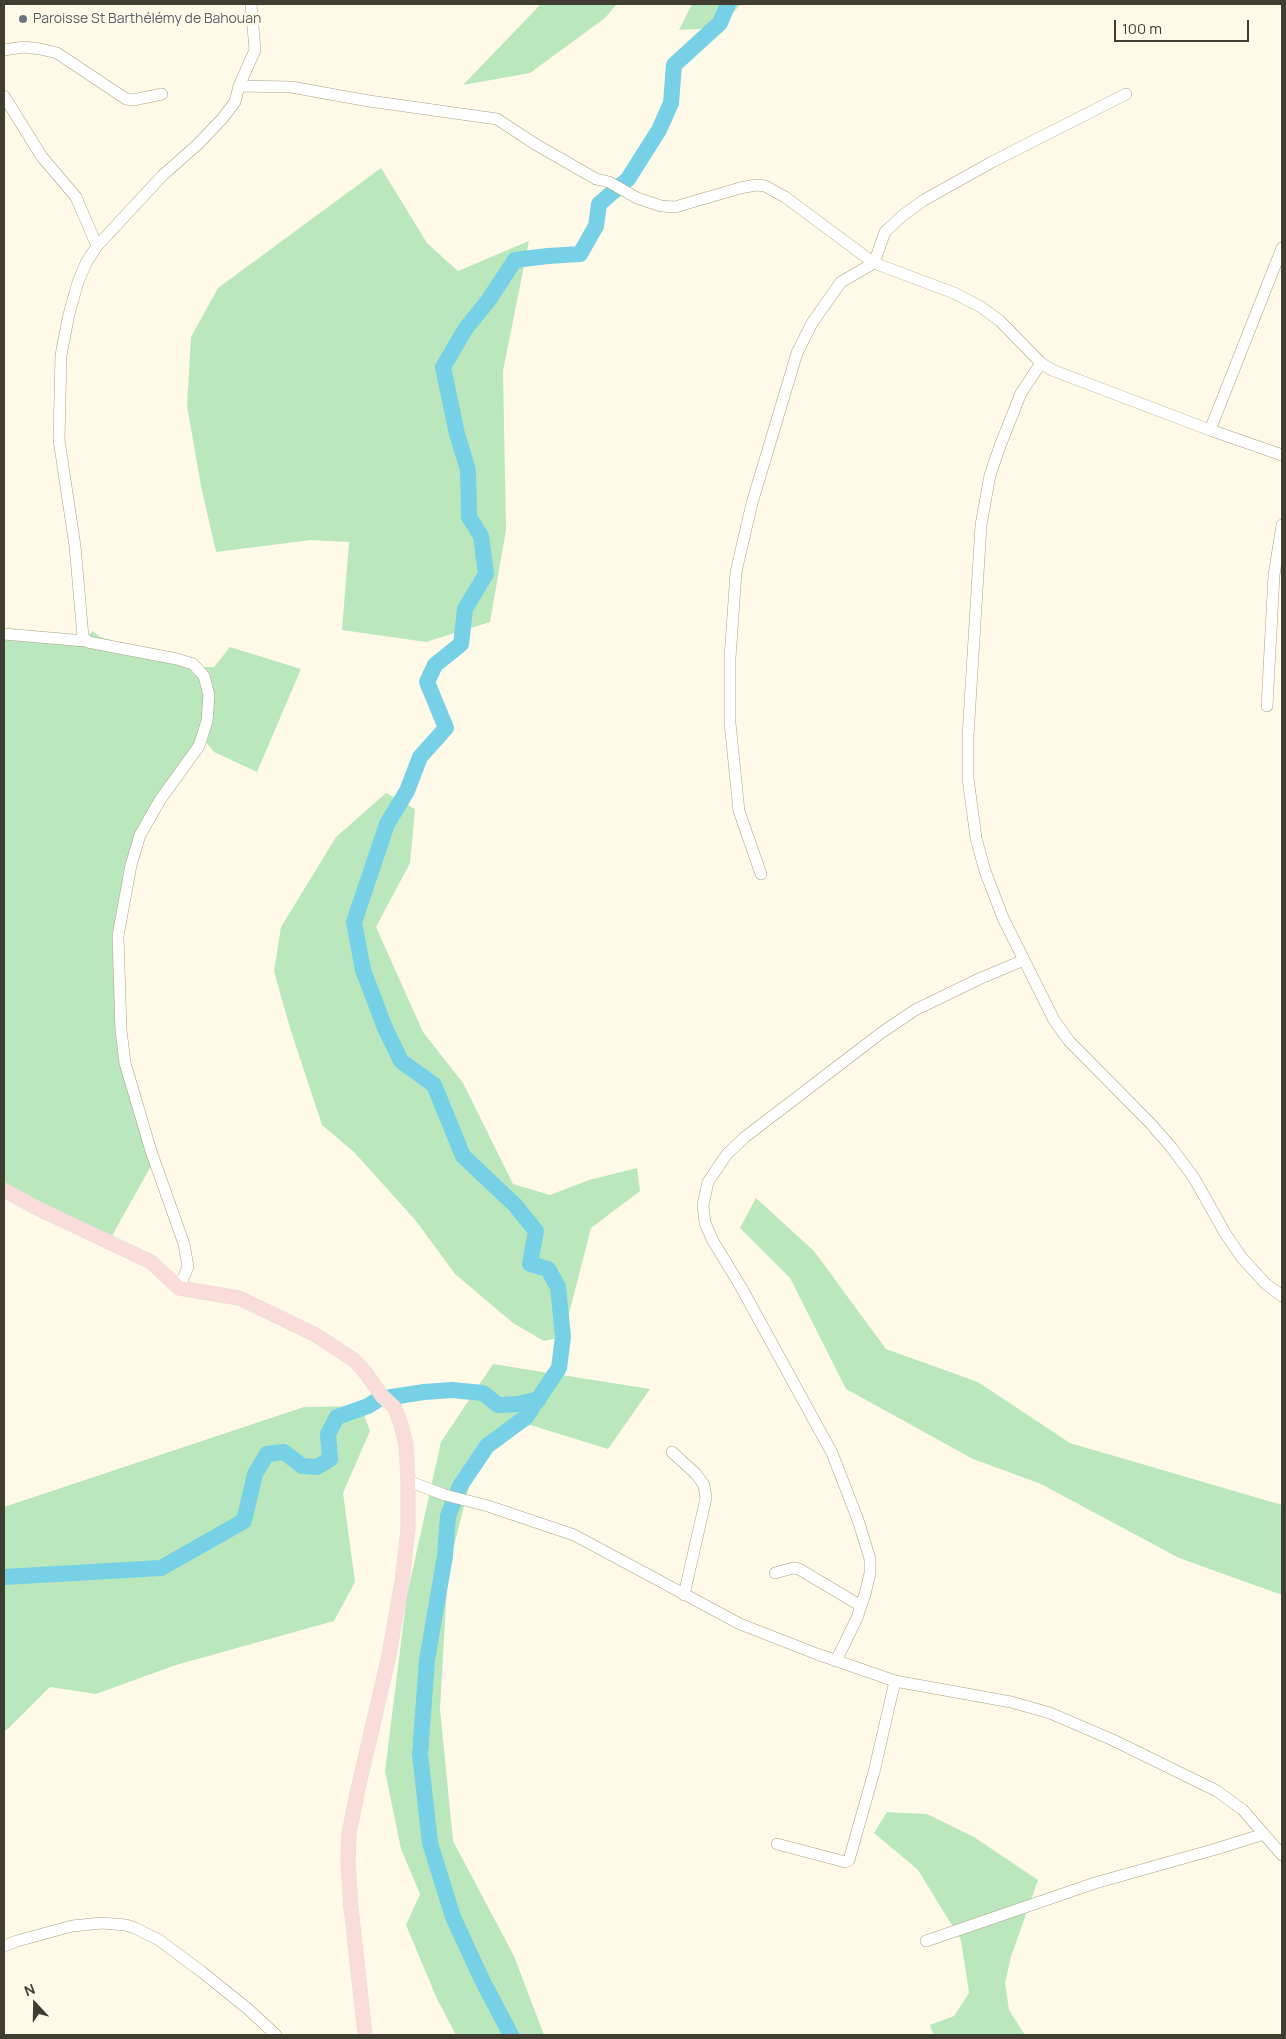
<!DOCTYPE html>
<html>
<head>
<meta charset="utf-8">
<style>
	body { margin:0 }
	#map { position:relative; width:1286px; height:2039px; overflow:hidden; background:#fefae7; font-family:Manrope,sans-serif }
	canvas { display:block }
	.frame { position:absolute; inset:0; border:5px solid #3f3c30; pointer-events:none }
	.north { position:absolute; left:10px; top:1979px; width:50px; height:50px; -webkit-text-stroke:4px #fefae7; paint-order:stroke; rotate:339deg; font-size:14px; font-weight:700; line-height:20px; text-align:center; color:#3f3c30 }
	.north::after { content:''; display:block; margin:auto; width:18px; height:22px; background:#3f3c30; clip-path:polygon(50% 0,100% 100%,50% 72%,0 100%) }
	.scale { position:absolute; left:1114px; top:20px; width:135px; height:22px; box-sizing:border-box; border:2px solid #3f3c30; border-top:0; padding-left:6px; font-size:15px; line-height:18px; white-space:nowrap; color:#3f3c30; -webkit-text-stroke:4px #fefae7; paint-order:stroke }
</style>
</head>
<body>
<div id="map">
<canvas width="1286" height="2039"></canvas>
<div class="frame"></div>
<div class="north">N</div>
<div class="scale">100 m</div>
</div>
<script>
const context = document.querySelector('canvas').getContext('2d');
context.lineJoin = 'round';
function paint(path, color) { context.fillStyle = color; context.fill(path, 'evenodd'); }
const poly = rows => new Path2D(rows.map(r => 'M' + r).join(''));
function trace(path, color, width, dash) { context.strokeStyle = color; context.lineWidth = width; context.lineCap = dash ? 'butt' : 'round'; context.setLineDash(dash || []); context.stroke(path); }
function write(font, color, halo, rows, align = 'center') {
  context.font = font + ' Manrope,sans-serif'; context.lineWidth = 5; context.setLineDash([]); context.textBaseline = 'middle'; context.strokeStyle = halo; context.fillStyle = color; for (const [text, x, y, turn = 0] of rows) {
    context.save(); context.translate(x, y); context.rotate((+turn || 0) * Math.PI / 180); context.textAlign = isNaN(turn) ? turn : align; if (halo) context.strokeText(text, 0, 0); context.fillText(text, 0, 0); context.restore();
  }
}
paint(poly([
	[541,4,617,4,605,18,530,73,463,85],
	[692,4,741,4,719,28,679,30],
	[381,168,427,243,458,271,529,241,503,371,506,530,490,622,426,642,342,630,349,542,311,540,216,552,201,486,187,406,191,337,218,288],
	[93,631,100,637,200,667,214,667,230,647,301,669,257,772,214,752,201,736,145,818,120,925,126,1052,156,1157,108,1243,4,1196,4,632,86,637],
	[386,793,415,809,410,863,376,927,423,1032,463,1083,513,1184,550,1195,589,1180,637,1168,640,1191,591,1228,563,1337,544,1341,513,1323,455,1274,416,1221,354,1152,322,1125,290,1028,274,971,281,927,336,837],
	[756,1198,814,1251,886,1349,978,1382,1070,1443,1282,1505,1282,1595,1179,1558,1041,1484,973,1459,846,1389,790,1278,740,1228],
	[493,1364,650,1389,608,1449,530,1425,477,1456,448,1569,440,1709,453,1841,514,1956,544,2035,456,2035,437,1999,406,1925,420,1894,401,1849,385,1771,407,1595,441,1442],
	[361,1406,370,1431,343,1493,355,1582,334,1621,176,1665,96,1694,50,1687,9,1728,4,1731,4,1507,304,1407],
	[887,1812,927,1814,974,1837,1038,1880,1011,1957,1005,1983,1009,2010,1025,2035,934,2035,930,2025,954,2016,969,1993,961,1940,918,1870,874,1833]
]), '#bae8bc');
trace(poly([
	[4,1577,161,1568,244,1521,255,1474,267,1454,284,1452,302,1466,317,1467,330,1459,328,1434,337,1417,368,1406,379,1399,424,1392,452,1390,483,1393,498,1405,518,1404,539,1399],
	[511,2035,483,1982,453,1917,430,1843,420,1754,427,1660,445,1556,448,1516,460,1486,487,1446,526,1417,559,1368,563,1337,558,1287,548,1269,530,1264,536,1231,515,1205,463,1156,434,1085,401,1061,385,1028,363,970,354,922,387,824,407,791,420,757,446,728,427,682,435,665,461,644,465,609,486,574,481,536,469,517,468,470,457,434,443,367,466,328,488,301,515,260,548,256,580,254,596,226,599,204,628,179,659,130,671,103,674,65,720,23,728,4]
]), '#76d0e6', 16);
const minor = poly([
	[4,50,24,47,40,49,57,53,126,99,133,100,162,94],
	[239,86,291,87,369,101,497,119,535,144,596,179,609,182,637,198,661,206,675,207,740,188,756,185,765,186,785,197,874,263,954,293,981,307,1000,321,1041,363,1052,370,1210,430,1282,455],
	[4,96,42,157,76,197,97,246],
	[1041,363,1021,393,1000,446,990,475,981,525,968,736,968,778,976,838,985,871,1003,918,1054,1020,1069,1041,1151,1124,1171,1147,1194,1178,1225,1233,1242,1258,1266,1284,1282,1296],
	[1210,430,1282,248],
	[4,634,85,641],
	[1267,706,1274,575,1282,525],
	[761,874,739,811,730,723,730,658,736,572,752,503,797,353,812,323,841,282,874,263,885,232,902,216,924,200,992,162,1126,94],
	[179,1288,188,1267,184,1244,151,1151,125,1063,121,1030,118,936,131,865,140,835,160,800,199,746,207,721,209,695,204,676,193,664,177,659,88,642,83,637,75,546,59,440,61,355,69,314,78,282,86,263,97,246,163,175,197,145,222,119,235,102,239,86,255,50,251,4],
	[672,1452,696,1474,704,1485,706,1498,684,1595],
	[408,1481,445,1495,488,1506,574,1535,740,1624,817,1654,895,1681,1011,1702,1050,1713,1113,1740,1217,1791,1243,1810,1282,1855],
	[775,1573,793,1568,799,1569,861,1606],
	[836,1661,857,1618,865,1594,870,1573,870,1559,858,1520,832,1453,741,1287,713,1241,705,1223,703,1205,708,1182,727,1154,745,1137,881,1033,915,1010,979,979,1024,960],
	[777,1844,838,1860,845,1862,849,1860,874,1772,895,1681],
	[926,1941,1095,1883,1216,1849,1264,1834],
	[4,1946,17,1941,72,1926,102,1923,126,1925,135,1928,159,1940,202,1972,248,2009,276,2035]
]);
const major = poly([
	[4,1190,35,1207,151,1262,179,1288,239,1298,314,1334,354,1360,365,1372,382,1396,394,1407,399,1418,406,1444,408,1481,408,1529,402,1582,388,1660,357,1793,349,1834,348,1863,351,1907,365,2035]
]);
trace(minor, '#a9a385', 12);
trace(major, '#e0e0de', 15);
trace(minor, '#fff', 11);
trace(major, '#fadcda', 14);
for (const [x, y, r, color] of [
	[23,19,5,"#6b7280"]
]) { const dot = new Path2D(); dot.arc(x, y, r, 0, 2 * Math.PI); context.fillStyle = color; context.fill(dot); trace(dot, '#fefae7', 2); }
write('14px', '#5b616d', '#fefae7', [
	["Paroisse St Barthélémy de Bahouan",33,19]
], 'left');
</script>
</body>
</html>
